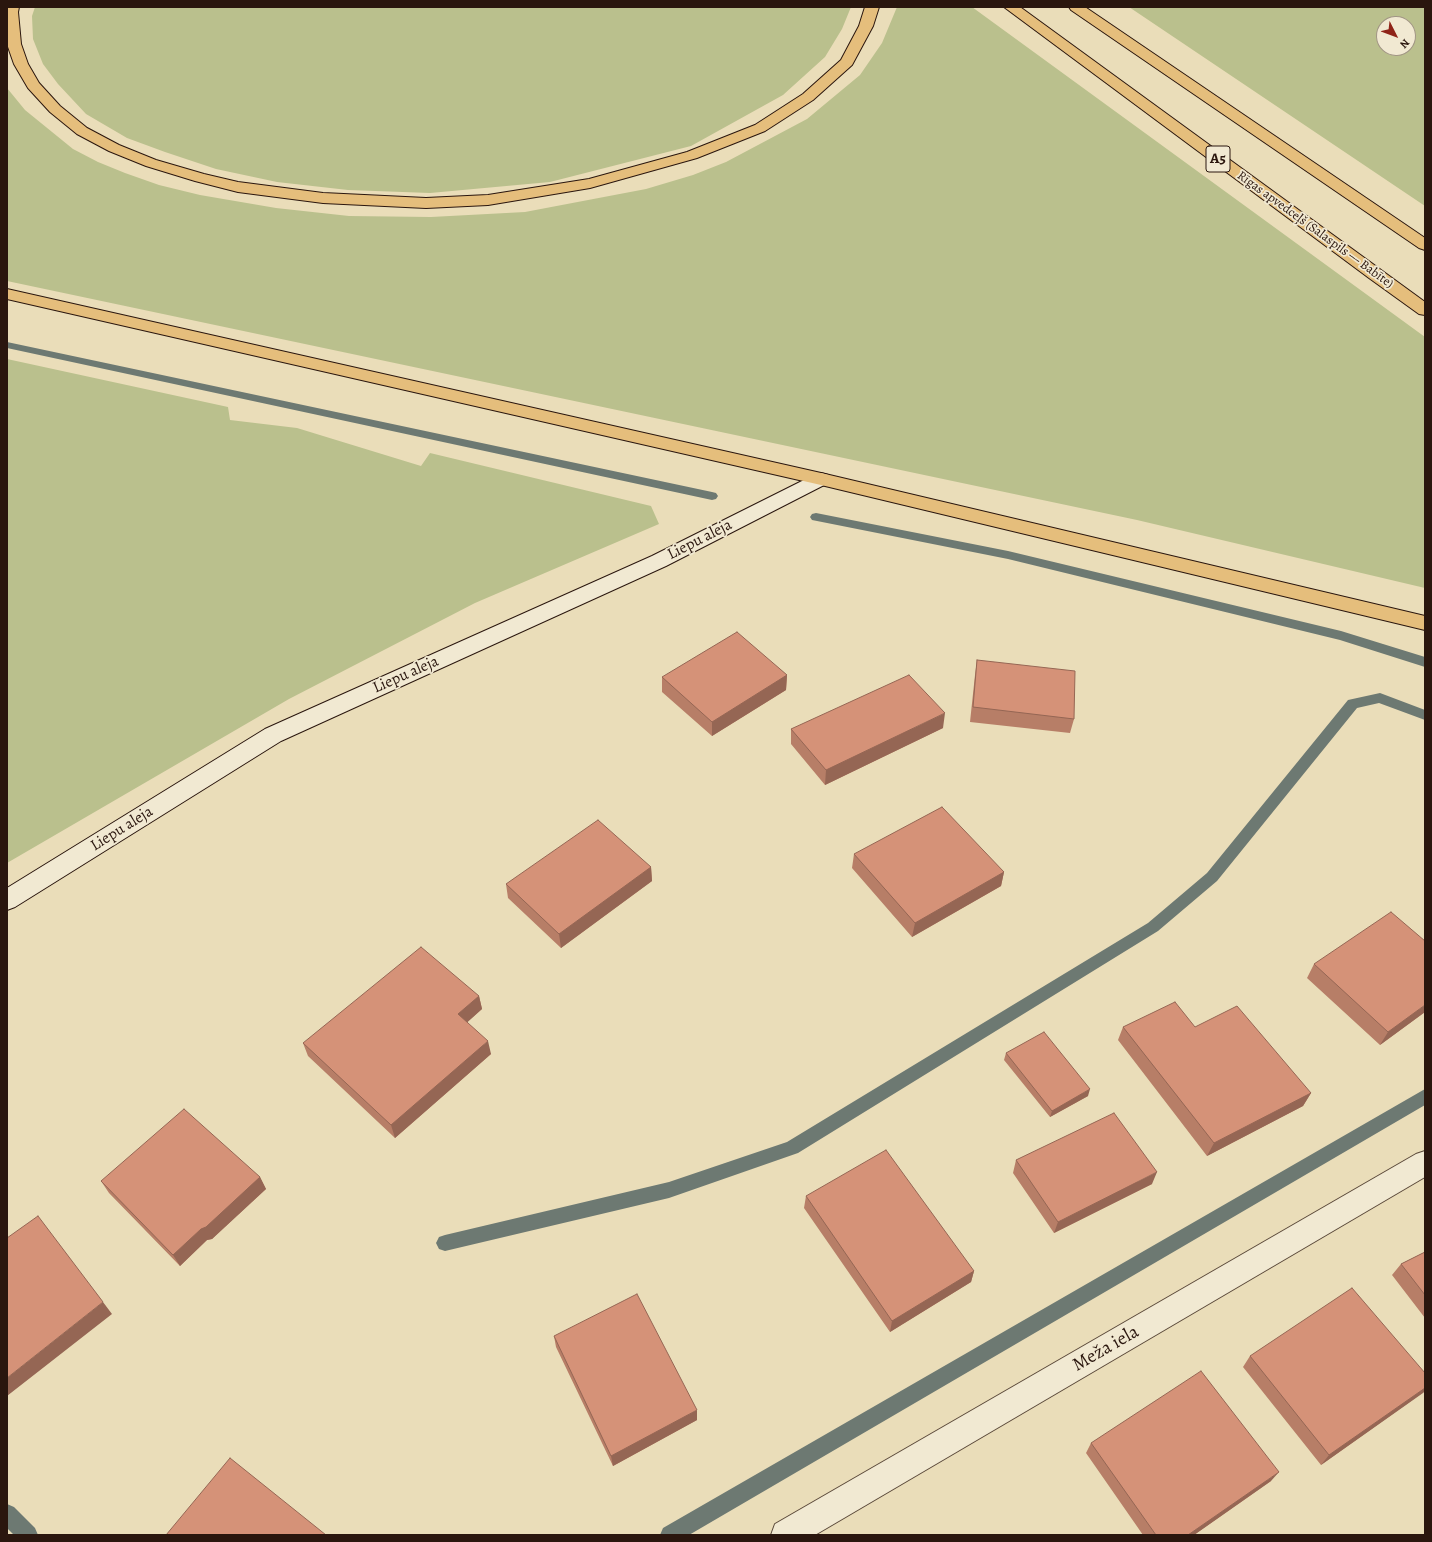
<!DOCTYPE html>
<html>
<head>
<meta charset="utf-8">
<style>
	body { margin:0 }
	#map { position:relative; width:1432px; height:1542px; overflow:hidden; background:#eaddb9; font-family:Alegreya,serif }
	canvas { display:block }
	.frame { position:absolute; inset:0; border:8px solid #2a160e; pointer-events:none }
	.north { position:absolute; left:1376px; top:16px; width:40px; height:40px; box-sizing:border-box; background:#f1e9d2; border:1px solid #a19584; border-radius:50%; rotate:132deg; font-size:11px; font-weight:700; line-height:16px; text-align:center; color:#2a160e }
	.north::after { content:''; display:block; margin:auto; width:14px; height:18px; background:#8f2418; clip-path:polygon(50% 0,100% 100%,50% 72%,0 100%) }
</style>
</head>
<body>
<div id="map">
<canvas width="1432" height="1542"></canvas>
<div class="frame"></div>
<div class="north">N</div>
</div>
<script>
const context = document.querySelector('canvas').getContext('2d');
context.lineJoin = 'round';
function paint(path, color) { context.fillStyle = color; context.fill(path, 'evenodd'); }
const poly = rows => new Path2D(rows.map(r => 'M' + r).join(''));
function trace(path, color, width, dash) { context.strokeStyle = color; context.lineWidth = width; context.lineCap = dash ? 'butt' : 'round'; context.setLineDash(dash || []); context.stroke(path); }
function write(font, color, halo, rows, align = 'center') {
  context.font = font + ' Alegreya,serif'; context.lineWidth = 3.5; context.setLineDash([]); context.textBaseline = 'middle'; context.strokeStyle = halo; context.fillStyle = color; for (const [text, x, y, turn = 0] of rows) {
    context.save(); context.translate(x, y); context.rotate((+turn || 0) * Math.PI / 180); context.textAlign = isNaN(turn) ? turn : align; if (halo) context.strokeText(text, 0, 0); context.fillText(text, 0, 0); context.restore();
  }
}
paint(poly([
	[35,7,851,7,842,29,825,57,783,95,691,146,550,182,430,193,348,190,277,182,216,169,165,152,127,138,86,114,58,84,43,64,33,39,32,16],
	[897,7,972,7,1425,337,1425,588,1137,520,7,281,7,88,25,110,73,149,98,162,125,173,159,185,200,195,276,208,349,216,431,217,525,212,646,189,693,175,726,162,807,119,860,75,882,43],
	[1129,7,1425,7,1425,206],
	[1384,24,1408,24,1408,48,1384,48],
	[7,359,228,407,230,420,297,428,421,466,430,453,651,506,659,524,475,603,289,699,7,863]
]), '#bac08d');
paint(poly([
	[7,342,712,492,716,493,718,496,716,499,712,500,7,348,7,342],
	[816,513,1008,551,1341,631,1425,657,1425,667,1340,640,1008,559,812,520,810,517,812,514,816,513],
	[1380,693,1425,710,1425,720,1379,703,1357,708,1217,881,1158,931,798,1153,669,1198,445,1251,439,1249,436,1243,439,1237,445,1235,669,1182,787,1142,1148,923,1207,873,1348,700,1380,693],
	[1425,1089,1425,1105,689,1535,660,1535,663,1528,1425,1089],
	[7,1504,14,1507,35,1528,38,1535,14,1535,7,1528,7,1504]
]), '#6d7972');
const street = poly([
	[1425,1151,1425,1177,815,1535,771,1535,775,1524,1416,1154,1425,1151]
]);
const secondary = poly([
	[821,473,828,475,830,479,828,483,666,566,281,741,15,907,7,910,7,888,265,729,652,556,814,475,821,473]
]);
const highway = poly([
	[7,7,19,7,18,12,21,44,28,64,39,83,60,106,87,128,119,145,156,160,204,174,238,182,323,193,426,198,488,195,589,179,687,152,755,125,803,94,841,60,859,26,865,7,879,7,873,26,852,65,813,100,765,131,697,158,590,188,488,205,426,208,323,203,238,192,195,181,146,166,109,151,77,134,50,112,28,88,14,64,7,44,7,7],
	[1004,7,1020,7,1425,302,1425,315,1419,314,1369,278,1004,7],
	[1069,7,1085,7,1425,238,1425,250,1419,248,1071,10,1069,7],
	[7,289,821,473,1425,616,1425,630,821,485,7,299,7,289]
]);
trace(street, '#5a4839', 2);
trace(secondary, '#2a160e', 2);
trace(highway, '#2a160e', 2);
paint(street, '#f1e9d2');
paint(secondary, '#f1e9d2');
paint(highway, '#e5be7c');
paint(poly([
	[977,660,1074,719,1070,733,970,722,975,675],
	[787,675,786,690,712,736,662,692,662,677],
	[943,728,825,785,791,744,791,729],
	[854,854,1004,872,1001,886,912,937,852,868],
	[651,867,652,881,561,948,508,898,506,884],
	[1314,964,1425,1012,1380,1045,1307,978],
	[479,996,482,1009,467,1022,491,1054,395,1138,308,1056,303,1043],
	[1123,1027,1195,1027,1311,1093,1303,1106,1207,1156,1118,1040],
	[1006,1053,1088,1096,1050,1117,1004,1060],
	[1016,1160,1152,1184,1054,1233,1013,1173],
	[260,1177,266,1189,212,1239,207,1240,180,1266,109,1193,101,1181],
	[806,1196,974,1271,971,1282,890,1332,804,1208],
	[1425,1252,1425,1318,1392,1275,1401,1264],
	[554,1336,697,1420,613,1466,556,1347],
	[1250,1356,1425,1373,1425,1391,1321,1465,1243,1367],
	[1091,1443,1271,1481,1194,1535,1143,1535,1086,1453]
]), '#b77e67');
paint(poly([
	[787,675,786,690,712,736,712,722],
	[945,713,943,728,825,785,826,770],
	[651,867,652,881,561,948,559,934],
	[1004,872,1001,886,912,937,915,923],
	[479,996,482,1009,461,1028,458,1014],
	[1425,1005,1425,1012,1380,1045,1388,1032],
	[488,1041,491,1054,395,1138,391,1125],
	[1090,1089,1088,1096,1050,1117,1052,1111],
	[1311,1093,1303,1106,1207,1156,1214,1143],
	[1157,1172,1152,1184,1054,1233,1058,1222],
	[260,1177,266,1189,212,1239,207,1240,180,1266,173,1255,201,1229],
	[974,1271,971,1282,890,1332,892,1321],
	[103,1302,112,1314,7,1396,7,1378],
	[1425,1388,1425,1391,1423,1393,1321,1465,1329,1455],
	[697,1410,697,1420,613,1466,611,1456],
	[1279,1472,1271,1481,1194,1535,1188,1535]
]), '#956654');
const building = poly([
	[737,632,787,675,712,722,662,677,737,632],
	[977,660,1075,671,1074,719,973,707,977,660],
	[909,675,945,713,826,770,791,729,909,675],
	[942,807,1004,872,915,923,854,854,942,807],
	[598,820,651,867,559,934,506,884,598,820],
	[1391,912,1425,941,1425,1005,1388,1032,1314,964,1391,912],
	[421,947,479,996,458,1014,488,1041,391,1125,303,1043,421,947],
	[1175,1002,1195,1027,1237,1006,1311,1093,1214,1143,1123,1027,1175,1002],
	[1044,1032,1090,1089,1052,1111,1006,1053,1044,1032],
	[184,1109,260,1177,206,1227,201,1229,173,1255,101,1181,184,1109],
	[1114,1113,1157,1172,1058,1222,1016,1160,1114,1113],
	[886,1150,974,1271,892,1321,806,1196,886,1150],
	[38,1216,103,1302,7,1378,7,1238,38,1216],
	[1425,1252,1425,1295,1401,1264,1425,1252],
	[1352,1288,1425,1373,1425,1388,1329,1455,1250,1356,1352,1288],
	[637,1294,697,1410,611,1456,554,1336,637,1294],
	[1201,1371,1279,1472,1188,1535,1156,1535,1091,1443,1201,1371],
	[230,1458,326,1535,166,1535,230,1458]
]);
paint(building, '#d59278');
trace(building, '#956654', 1);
write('13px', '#2a160e', '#f1e9d2', [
	["Rīgas apvedceļš (Salaspils — Babīte)",1315,230,36]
]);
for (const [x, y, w] of [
	[1218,159,24]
]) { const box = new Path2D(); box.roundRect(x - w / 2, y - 13, w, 26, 3); context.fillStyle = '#f1e9d2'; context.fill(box); trace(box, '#2a160e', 1); }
write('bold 15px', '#2a160e', null, [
	["A5",1218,159]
]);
write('16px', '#2a160e', '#f1e9d2', [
	["Liepu aleja",700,540,-27],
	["Liepu aleja",406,675,-24],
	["Liepu aleja",122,829,-32]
]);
write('19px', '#2a160e', '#f1e9d2', [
	["Meža iela",1106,1349,-30]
]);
</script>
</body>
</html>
